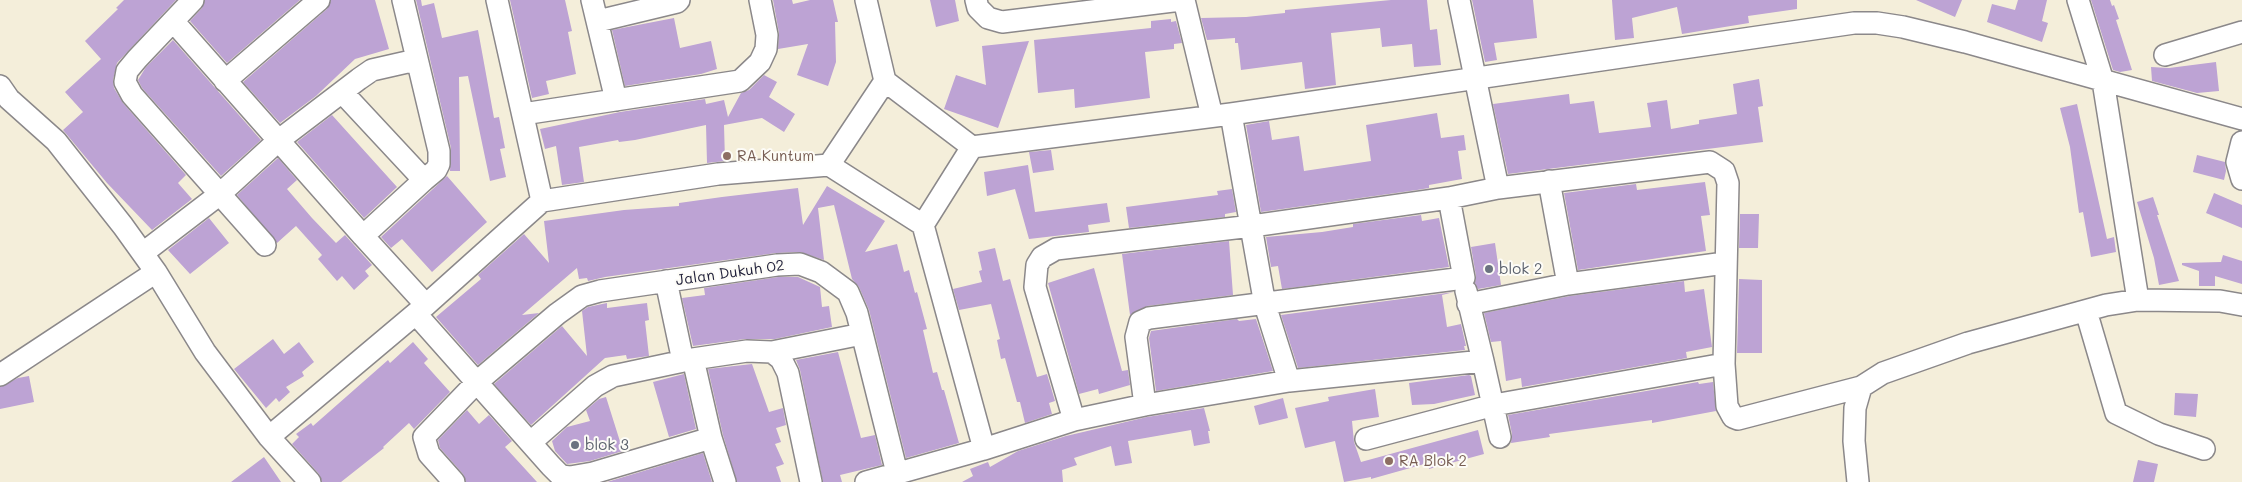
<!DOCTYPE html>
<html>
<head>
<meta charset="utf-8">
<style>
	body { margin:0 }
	canvas { display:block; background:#f4eeda }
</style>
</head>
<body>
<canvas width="2242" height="482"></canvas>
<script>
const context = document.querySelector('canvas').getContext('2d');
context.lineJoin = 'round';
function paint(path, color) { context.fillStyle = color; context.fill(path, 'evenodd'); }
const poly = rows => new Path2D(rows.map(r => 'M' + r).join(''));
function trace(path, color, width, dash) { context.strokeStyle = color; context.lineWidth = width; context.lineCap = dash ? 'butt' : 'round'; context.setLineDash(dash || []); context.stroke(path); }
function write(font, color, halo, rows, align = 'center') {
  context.font = font + ' Mali,sans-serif'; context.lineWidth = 4; context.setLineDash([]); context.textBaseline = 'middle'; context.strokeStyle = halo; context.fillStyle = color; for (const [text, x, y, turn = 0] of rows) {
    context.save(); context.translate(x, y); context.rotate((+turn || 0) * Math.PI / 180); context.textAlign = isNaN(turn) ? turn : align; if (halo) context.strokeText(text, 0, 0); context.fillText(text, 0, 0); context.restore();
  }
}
paint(poly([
	[124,0,176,0,117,63,113,80,114,88,123,103,186,175,178,183,192,199,152,230,107,183,63,130,83,112,65,92,101,59,85,41,118,9,116,8],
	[205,0,300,0,227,63,190,21,202,8],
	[331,0,375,0,389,49,355,59,316,96,280,123,243,82,327,9],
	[416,0,421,0,422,6,434,3,442,38,478,30,494,118,499,117,505,148,500,149,506,177,490,181,468,76,459,77,460,171,450,171,451,148],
	[510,0,565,0,572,31,568,32,576,74,546,81,549,94,532,98],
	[773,0,792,0,793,4,810,0,833,0,838,22,835,22,836,62,828,86,797,75,808,44,778,49,779,33],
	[930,0,955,0,959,21,936,27],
	[1391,0,1427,0,1430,30,1437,29,1441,65,1414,67,1412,44,1382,47,1380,28,1331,33,1336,85,1305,89,1302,62,1241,70,1238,43,1235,43,1235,38,1207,40,1201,18,1246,17,1285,13,1285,10],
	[1472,0,1533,0,1537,38,1494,43,1497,60,1485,62],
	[1612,0,1797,0,1797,9,1748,16,1749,23,1682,34,1677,7,1632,18,1634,38,1615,40],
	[1916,0,1962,0,1955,17],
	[2018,0,2047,0,2042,21,2048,23,2042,42,1987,22,1992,4,2015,10],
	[2091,0,2110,0,2112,6,2114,5,2119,19,2116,20,2132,70,2120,72,2113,70],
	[674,18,680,48,711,41,717,69,701,74,625,86,612,30],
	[1171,19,1171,22,1176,21,1182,43,1174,44,1174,49,1145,52,1150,98,1075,108,1074,89,1038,93,1034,40,1151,28,1151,21],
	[173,40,261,140,221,176,142,88,138,80,146,67],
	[1029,41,998,128,944,109,956,75,986,85,982,46],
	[2216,62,2219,91,2197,93,2152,81,2151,67,2169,68],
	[764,75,777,82,769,97,795,114,784,132,762,118,724,125,725,161,707,163,706,125,635,140,619,142,618,140,579,147,584,182,562,185,556,146,545,149,540,129,620,112,705,99,706,104,724,100,728,117,741,93,749,90],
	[1759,79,1763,106,1758,107,1763,142,1508,174,1493,104,1569,94,1570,104,1594,101,1599,133,1651,127,1647,103,1667,100,1671,129,1699,124,1699,120,1737,114,1733,84],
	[2077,104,2107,239,2114,237,2116,252,2091,257,2083,212,2079,213,2070,147,2060,108],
	[1437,113,1441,138,1464,135,1466,150,1458,151,1462,179,1429,185,1429,188,1417,190,1261,212,1246,125,1269,121,1272,140,1299,136,1304,171,1371,161,1366,125],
	[332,115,397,187,364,218,297,142],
	[1051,150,1054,170,1033,173,1029,152],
	[2197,155,2225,162,2226,171,2224,180,2193,172],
	[278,158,297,180,287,189,312,218,336,243,345,235,372,265,365,271,369,276,354,290,342,276,337,281,318,259,322,255,296,226,277,243,237,195],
	[1028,165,1035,212,1107,203,1110,222,1088,225,1089,232,1029,239,1015,189,987,196,984,172],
	[447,176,487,222,432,272,402,239,391,248,381,237],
	[1705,182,1710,215,1701,216,1706,251,1578,270,1564,193,1636,184,1637,190],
	[827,186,885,221,865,252,897,244,904,272,909,270,915,293,917,292,927,329,923,330,933,373,937,372,942,390,944,390,959,443,906,458,869,310,859,287,852,279,834,205,818,208,824,260,800,252,776,253,605,277,588,281,587,278,579,279,577,268,522,315,539,313,478,365,436,317,481,279,478,275,524,234,549,263,544,221,624,210,679,206,679,203,722,197,798,188,803,225],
	[1232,189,1236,212,1225,214,1225,217,1129,228,1126,207,1218,195,1217,191],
	[2214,193,2242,205,2242,228,2206,213],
	[2153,197,2159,215,2157,215,2179,281,2159,285,2154,258,2137,202],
	[1740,214,1759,214,1758,248,1739,248],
	[1421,215,1422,221,1439,218,1449,267,1282,289,1278,266,1271,267,1266,237,1322,232,1353,227,1353,224],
	[209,218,229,243,190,274,168,250],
	[1229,241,1233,295,1147,306,1130,315,1122,254],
	[1495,243,1501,285,1478,289,1475,283,1476,276,1471,247],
	[995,248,1003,281,1010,279,1037,377,1047,374,1055,401,1049,403,1052,414,1025,423,1020,402,1017,402,1005,358,1001,359,997,340,1000,339,991,304,959,310,953,289,982,282,979,271,982,270,978,252],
	[2223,255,2242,261,2242,284,2215,276,2215,286,2199,286,2199,271,2182,265,2182,263,2221,262],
	[1094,268,1122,371,1128,370,1130,385,1099,394,1098,389,1079,394,1048,283],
	[778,277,798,277,820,287,822,307,829,306,832,327,775,339,745,339,693,346,682,298,705,295,704,288],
	[1739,279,1762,280,1762,353,1737,353],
	[1684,281,1685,292,1704,289,1712,347,1686,352,1687,358,1522,387,1521,378,1506,381,1501,341,1491,342,1484,313,1570,296],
	[1454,292,1442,295,1447,327,1461,324,1466,346,1464,346,1465,350,1298,368,1281,315],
	[607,303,607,308,647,303,649,320,645,321,649,356,627,359,626,355,605,358,531,425,494,384,562,326,587,356,582,311,588,307],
	[1237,319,1239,321,1256,319,1273,371,1156,391,1149,338,1151,331],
	[273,339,284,354,299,342,314,362,302,372,304,376,286,387,290,392,279,402,276,398,266,408,234,369],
	[413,342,428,359,424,363,450,392,414,429,409,423,383,447,384,448,341,482,322,482,319,474,292,444,299,437,296,434,311,423,313,426,388,360,390,363],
	[838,352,861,438,875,435,882,465,840,475,842,482,823,482,800,370,796,360],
	[752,364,769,412,783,408,786,425,776,428,781,442,775,444,784,464,776,467,781,482,737,482,723,435,708,369],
	[684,374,696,429,669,437,653,382],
	[1469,375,1471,376,1475,395,1434,404,1412,405,1409,383],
	[29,376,34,402,0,409,0,387,18,378],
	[1698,382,1699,384,1713,382,1716,411,1652,423,1652,420,1549,434,1550,437,1511,443,1512,434,1508,415],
	[1375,389,1379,417,1352,421,1354,442,1361,462,1478,430,1484,454,1429,469,1428,463,1371,479,1371,477,1344,482,1335,441,1305,448,1295,408,1329,401,1328,397],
	[2175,393,2198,394,2196,417,2174,415],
	[606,397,623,451,590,461,567,464,555,451,552,441,567,427,590,421,586,410,599,399],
	[1283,398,1288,418,1259,425,1254,406],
	[1204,408,1210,431,1208,431,1210,443,1194,446,1191,430,1128,441,1132,463,1115,466,1111,446,1074,458,1077,465,1062,470,1063,482,962,482,973,476,970,469,988,462,990,467,1018,451,1066,436,1147,417],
	[467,410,479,424,489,415,512,441,505,447,537,482,466,482,463,474,440,448,438,440],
	[703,453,712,482,607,482],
	[264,457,281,482,231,482],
	[2138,460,2158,464,2154,482,2133,482]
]), '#bda3d4');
const street = poly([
	[193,0,137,59,127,71,125,82,132,95,265,245],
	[403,0,439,151,439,164,436,170,424,180],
	[592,0,616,100],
	[976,0,978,8,988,18,1002,22,1181,0],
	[1184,0,1212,116],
	[1459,0,1498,188,1710,162,1724,171,1728,183,1724,364,1727,406,1733,417,1738,419,1861,387],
	[173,21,363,236,424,180,342,92],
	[598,21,677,2,679,0],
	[2165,55,2242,32],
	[225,81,319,0],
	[885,81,972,147,923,225],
	[0,86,9,99,56,141,123,226,156,272,205,352,269,437,310,482],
	[523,114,740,81,760,62,766,49,767,35,760,0],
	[1231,114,1265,305,1289,381],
	[2242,142,2237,162,2242,179],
	[972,147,1231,114,1854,23,1877,23,1903,27,1965,42,2242,119],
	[829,165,923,225,984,449,866,482],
	[1549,181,1568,284],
	[542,201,718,174,829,165,885,81,866,0],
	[363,236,426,305],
	[143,253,220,194,279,140,359,79,372,70,416,60],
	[666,281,683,361],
	[1466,291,1483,361],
	[2138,300,2220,301,2242,305],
	[1468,304,1568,284,1725,263],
	[2086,311,2116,413,2159,434,2204,449],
	[416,314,551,466,561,476,570,477,593,473,711,438,693,359,747,351,772,352,781,359,788,373,811,482],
	[772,352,862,334],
	[0,375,156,272],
	[1145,405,1136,337,1140,322,1149,318,1464,278,1449,198,1498,188],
	[1074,420,1035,287,1037,265,1042,257,1056,249,1252,226,1449,198],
	[269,437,426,305,542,201,497,0],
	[711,438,725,482],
	[1366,439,1494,405,1724,364],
	[531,442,595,386,613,376,693,359],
	[984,449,1074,420,1145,405,1289,381,1483,361,1500,437],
	[454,482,429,454,424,437,477,382,557,314,582,296,600,291,777,265,800,264,821,272,848,292,857,313,897,473],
	[1858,482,1854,441,1855,408,1861,387,1883,373,1968,343,2106,305,2138,300,2103,81,2078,0]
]);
trace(street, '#8b888a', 24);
trace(street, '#fff', 21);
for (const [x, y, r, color] of [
	[727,156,5,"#8d6e63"],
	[1489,269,5,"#6b7280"],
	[575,445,5,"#6b7280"],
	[1389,461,5,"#8d6e63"]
]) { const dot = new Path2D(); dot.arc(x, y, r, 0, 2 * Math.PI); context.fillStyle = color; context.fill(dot); trace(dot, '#fdfcf7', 2); }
write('15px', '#785e54', '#fdfcf7', [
	["RA Kuntum",737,156],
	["RA Blok 2",1399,461]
], 'left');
write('15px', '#5b616d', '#fdfcf7', [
	["blok 2",1499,269],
	["blok 3",585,445]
], 'left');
write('15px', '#22223b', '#fdfcf7', [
	["Jalan Dukuh 02",730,273,-8]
]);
</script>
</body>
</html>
